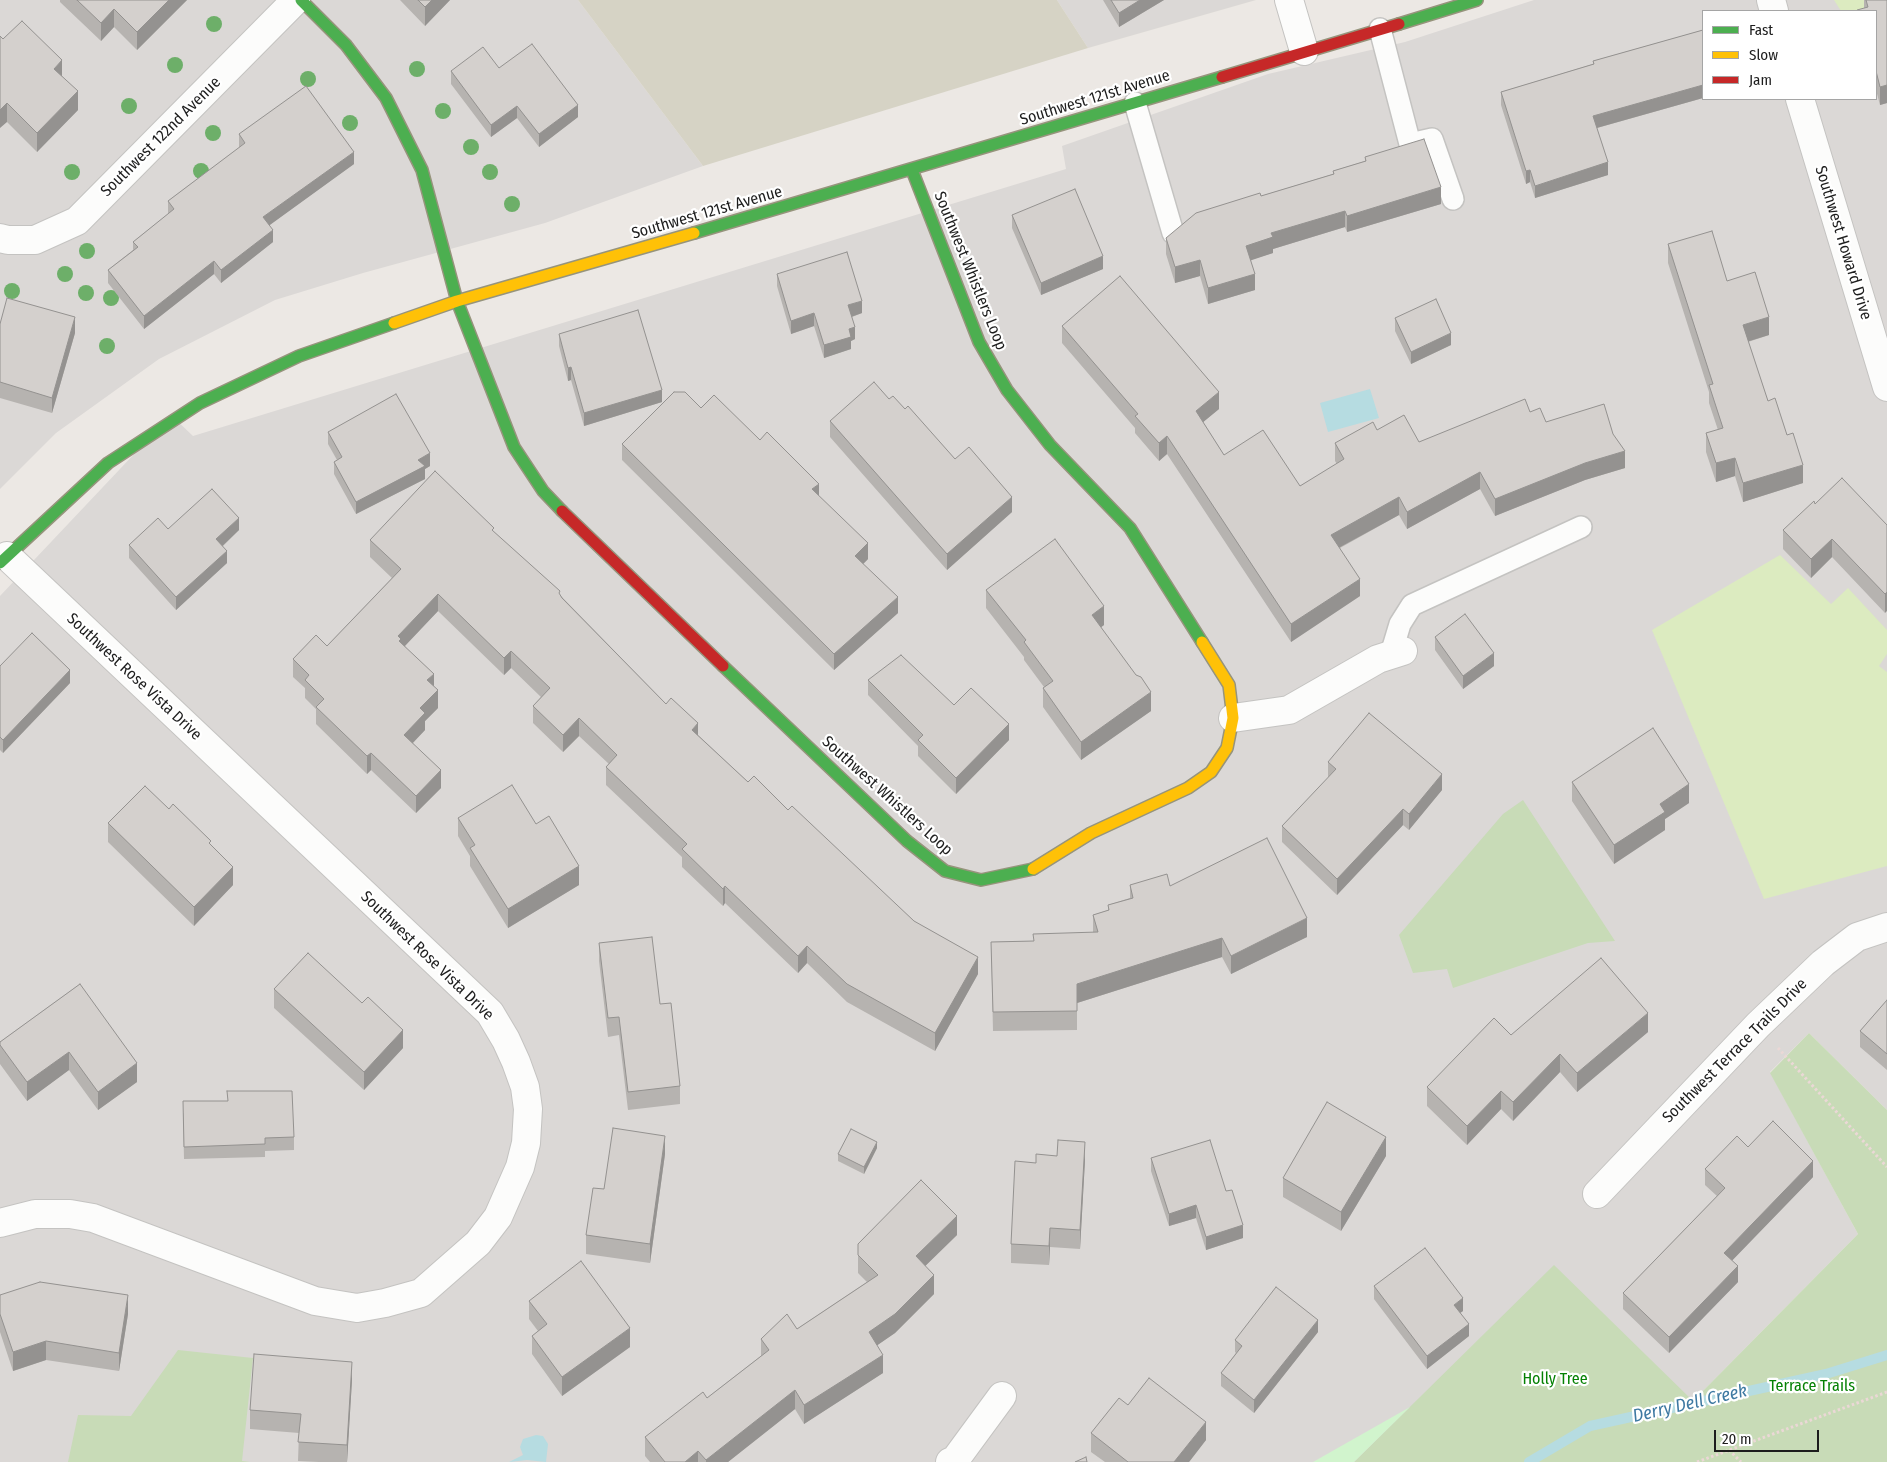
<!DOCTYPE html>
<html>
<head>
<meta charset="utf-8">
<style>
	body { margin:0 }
	#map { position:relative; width:1887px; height:1462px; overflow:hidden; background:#ece8e4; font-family:"Fira Sans Condensed",sans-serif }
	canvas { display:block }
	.legend { position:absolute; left:1702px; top:10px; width:175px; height:90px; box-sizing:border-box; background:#fff; border:1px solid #a5a5a5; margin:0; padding:6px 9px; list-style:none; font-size:15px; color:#1d1d1d }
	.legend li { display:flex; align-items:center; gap:10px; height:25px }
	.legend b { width:25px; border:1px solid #a5a5a5 }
	.scale { position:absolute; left:1714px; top:1430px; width:105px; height:22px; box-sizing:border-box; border:2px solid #1d1d1d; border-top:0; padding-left:6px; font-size:15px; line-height:18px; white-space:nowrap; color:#1d1d1d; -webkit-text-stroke:4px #fff; paint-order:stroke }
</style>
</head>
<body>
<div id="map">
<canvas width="1887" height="1462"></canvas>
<ul class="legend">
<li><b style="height:6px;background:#4caf50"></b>Fast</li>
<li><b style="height:6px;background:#ffc107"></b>Slow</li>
<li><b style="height:6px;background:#c62828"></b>Jam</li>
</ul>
<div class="scale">20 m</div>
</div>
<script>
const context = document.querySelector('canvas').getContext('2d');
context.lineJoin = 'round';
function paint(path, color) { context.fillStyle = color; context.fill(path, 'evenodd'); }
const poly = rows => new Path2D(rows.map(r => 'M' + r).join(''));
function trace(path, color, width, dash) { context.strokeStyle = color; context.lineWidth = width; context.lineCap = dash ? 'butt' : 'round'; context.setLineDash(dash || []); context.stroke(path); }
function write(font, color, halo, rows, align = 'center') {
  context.font = font + ' "Fira Sans Condensed",sans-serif'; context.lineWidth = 4.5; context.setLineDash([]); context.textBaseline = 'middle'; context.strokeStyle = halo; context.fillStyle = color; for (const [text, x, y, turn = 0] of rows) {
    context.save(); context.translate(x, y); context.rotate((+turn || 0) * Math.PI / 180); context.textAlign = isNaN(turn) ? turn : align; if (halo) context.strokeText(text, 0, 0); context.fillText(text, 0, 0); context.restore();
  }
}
paint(poly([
	[0,0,578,0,703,166,545,223,363,273,275,300,159,359,56,433,0,489],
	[1057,0,1256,0,1088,48],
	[1534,0,1887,0,1887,1110,1809,1033,1770,1072,1858,1234,1693,1401,1754,1462,0,1462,0,596,171,415,193,436,1066,169,1062,146,1268,74,1405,42],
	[1703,11,1876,11,1876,99,1703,99]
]), '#dbd8d6');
paint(poly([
	[578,0,1057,0,1088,48,703,166]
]), '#d6d3c5');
paint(poly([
	[1834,0,1877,0,1859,11,1841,11],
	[1780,555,1831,604,1848,588,1887,630,1887,654,1879,666,1887,672,1887,866,1764,899,1652,630]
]), '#dcebc0');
paint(poly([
	[1523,800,1615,941,1588,943,1453,988,1447,969,1413,973,1399,935,1503,814],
	[1809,1033,1887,1110,1887,1462,1354,1462,1554,1265,1693,1401,1858,1234,1770,1073],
	[178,1350,253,1358,242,1461,250,1462,68,1462,78,1415,131,1416]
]), '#c8dbb7');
paint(poly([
	[1410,1407,1354,1462,1313,1462]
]), '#d1f4cd');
paint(poly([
	[1370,389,1379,418,1328,432,1320,403],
	[536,1435,543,1436,548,1444,546,1462,527,1460,509,1462,523,1455,520,1447,523,1439]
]), '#b6dce1');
trace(poly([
	[1529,1462,1590,1426,1826,1374,1887,1355]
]), '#b6dce1', 10);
const lane = poly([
	[1380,29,1410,144,1432,139,1453,199],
	[1135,103,1173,233],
	[1391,654,1400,624,1412,605,1581,527]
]);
const street = poly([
	[1289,0,1304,51],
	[1771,0,1774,11],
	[1800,99,1887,387],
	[0,238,8,240,35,240,77,221,296,0],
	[1233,718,1289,710,1378,659,1403,651],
	[1597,1194,1758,1025,1823,963,1857,937,1887,927],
	[0,1223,35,1214,70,1214,93,1218,315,1301,357,1308,385,1303,421,1293,478,1243,498,1217,520,1167,526,1143,528,1109,525,1087,516,1062,506,1040,490,1013,7,556],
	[950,1462,955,1460,1002,1396]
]);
const fast = poly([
	[301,0,346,45,386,98,422,170,457,301,514,447,543,491,562,511],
	[1399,24,1477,0],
	[912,170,979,342,1007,390,1050,445,1130,528,1202,642],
	[694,233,1222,77],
	[0,563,108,463,200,403,299,356,394,323],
	[723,666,907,841,945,871,981,880,1033,869]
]);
const slow = poly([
	[394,323,457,301,694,233],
	[1033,869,1091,833,1188,788,1211,772,1227,748,1233,718,1229,685,1202,642]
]);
const jam = poly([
	[1222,77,1399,24],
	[562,511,723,666]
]);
trace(lane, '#c4c3c1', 24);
trace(street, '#c4c3c1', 30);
trace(fast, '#96947c', 14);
trace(slow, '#96947c', 14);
trace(jam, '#96947c', 14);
trace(poly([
	[1778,1048,1887,1167],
	[1729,1450,1741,1462],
	[1697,1462,1887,1392]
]), '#ebd8d6', 3, [2.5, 2.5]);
trace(lane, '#fcfcfb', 21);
trace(street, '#fcfcfb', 28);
trace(fast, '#4caf50', 11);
trace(slow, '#ffc107', 11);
trace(jam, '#c62828', 11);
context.fillStyle = '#6daf69';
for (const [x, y] of [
	[214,24],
	[175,65],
	[417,69],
	[308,79],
	[129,106],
	[443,111],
	[350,123],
	[213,133],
	[471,147],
	[201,171],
	[72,172],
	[490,172],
	[512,204],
	[87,251],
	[65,274],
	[12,291],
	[86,293],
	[111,298],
	[107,346]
]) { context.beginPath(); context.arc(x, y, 8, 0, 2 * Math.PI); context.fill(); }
paint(poly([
	[60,0,187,0,137,50,114,27,101,41,60,2],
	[400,0,450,0,425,26],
	[1103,0,1164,0,1119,27],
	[1864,0,1887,0,1887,103,1880,105,1876,90,1876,11,1864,8],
	[1703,30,1703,98,1597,128,1608,175,1535,198,1530,182,1526,184,1501,105,1501,92,1593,64,1593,61],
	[3,39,62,76,78,110,37,152,7,122],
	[451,71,578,117,539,147,517,118,491,137,451,84],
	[239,134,354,164,269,225,273,242,221,283,214,274,144,329,108,283,108,270,133,250,133,242,168,214,168,201,239,148],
	[1365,157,1441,204,1347,232,1345,227,1273,249,1273,253,1250,260,1255,290,1208,304,1200,276,1175,283,1166,254,1166,238,1261,196,1333,174,1333,171,1365,161],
	[1012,215,1103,269,1041,295,1012,228],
	[1668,244,1727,281,1769,335,1748,342,1768,401,1787,435,1803,483,1743,502,1735,476,1716,482,1706,452,1706,433,1718,430,1709,403,1709,392,1668,263],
	[777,274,862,313,852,317,855,339,851,341,851,349,824,358,814,326,791,334,777,286],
	[1395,318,1451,345,1411,364,1395,331],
	[0,324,75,333,52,413,0,398],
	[1062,326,1219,409,1203,422,1224,455,1300,486,1337,464,1335,461,1335,443,1377,430,1419,442,1530,412,1546,422,1613,434,1625,468,1585,480,1495,516,1480,489,1407,529,1399,515,1340,548,1360,596,1291,642,1167,454,1159,461,1135,433,1135,428,1062,343],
	[559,334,662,402,584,426,571,380,568,381,559,346],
	[889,399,905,409,955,459,1012,512,947,570,830,437,830,421],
	[701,408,760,440,819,496,868,559,863,564,898,613,834,670,622,460,622,444],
	[328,432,430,466,425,469,425,479,356,514,334,474,334,462,337,460,328,444],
	[1815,504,1887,525,1885,613,1832,557,1811,578,1783,549,1783,530],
	[168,529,239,530,223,546,227,563,176,610,129,558,129,545],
	[494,532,560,595,666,704,698,735,748,782,788,810,914,921,978,974,935,1051,847,1002,807,963,798,973,725,903,723,906,682,867,682,857,606,785,606,767,609,764,579,736,563,752,533,723,533,706,541,697,511,668,504,675,438,611,405,646,434,686,438,708,425,721,425,730,413,743,441,788,416,813,371,770,367,774,316,724,316,709,305,698,305,688,293,677,293,659,327,646,392,578,370,557,370,540],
	[986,590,1104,625,1101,627,1151,711,1081,760,1043,707,1043,688,1044,687,1024,660,1024,657,986,608],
	[1435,637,1494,666,1463,689,1435,650],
	[0,666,70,683,3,753,0,750],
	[868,680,954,705,1009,740,956,794,918,756,918,746,868,695],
	[1328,762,1442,790,1409,830,1403,825,1337,895,1282,842,1282,826,1328,778],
	[1572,782,1689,803,1665,819,1665,830,1614,864,1572,801],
	[169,809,211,845,233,885,194,926,108,842,108,823],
	[458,818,536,824,579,885,508,928,470,866,470,856,458,836],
	[1130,885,1170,886,1307,937,1231,974,1222,957,1077,1003,1077,1030,993,1031,991,942,1033,941,1093,933,1093,915,1108,910,1108,905,1130,898],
	[599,943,660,1004,680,1086,680,1104,628,1110,619,1035,608,1037,599,961],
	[80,984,137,1082,98,1110,69,1070,27,1101,0,1064,0,1042],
	[274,989,403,1048,364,1090,274,1008],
	[1887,1000,1887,1070,1860,1047,1860,1031],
	[1648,1032,1577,1092,1560,1072,1513,1121,1501,1109,1467,1145,1427,1106,1427,1087,1511,1035],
	[183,1113,294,1137,294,1150,265,1151,265,1157,184,1159],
	[1748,1147,1813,1177,1732,1260,1738,1282,1669,1353,1623,1309,1623,1293,1717,1196,1705,1185,1705,1169],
	[877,1148,864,1174,838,1161,838,1154],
	[665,1154,650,1263,586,1254,586,1235,604,1189],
	[1386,1156,1341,1231,1283,1197,1283,1178],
	[1151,1158,1226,1191,1243,1238,1206,1250,1196,1218,1169,1226,1151,1171],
	[1085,1160,1080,1249,1050,1247,1049,1265,1011,1263,1011,1244,1036,1163],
	[957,1235,925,1266,934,1294,895,1333,877,1345,883,1373,804,1424,795,1409,728,1462,650,1462,645,1456,645,1437,707,1398,761,1356,761,1339,797,1329,867,1282,858,1273,858,1244],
	[1374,1286,1463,1311,1460,1313,1469,1336,1427,1369,1374,1299],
	[0,1295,128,1314,119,1371,46,1360,13,1371,0,1332],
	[529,1301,630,1347,562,1396,532,1354,532,1336,538,1331,529,1319],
	[1318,1332,1254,1413,1221,1386,1221,1373,1236,1353,1235,1352,1235,1340],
	[352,1380,347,1462,319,1462,298,1461,299,1433,250,1429,250,1410],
	[1128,1405,1206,1440,1189,1462,1105,1462,1091,1452,1091,1433]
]), '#b6b3b0');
paint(poly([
	[169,0,187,0,137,50,137,32],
	[432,0,450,0,425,26,425,7],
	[1140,0,1164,0,1119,27,1119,13],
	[114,9,114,27,101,41,101,23],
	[62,60,62,79,54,69],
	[1703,85,1703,98,1593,129,1593,116],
	[1887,85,1887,103,1880,105,1880,87],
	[78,91,78,110,37,152,37,133],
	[7,103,7,122,0,128,0,110],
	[578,105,578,117,539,147,539,134],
	[517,106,517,118,491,137,491,125],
	[354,152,354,164,263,230,263,217],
	[1608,162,1608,175,1535,198,1535,186],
	[1530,170,1530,182,1526,184,1526,171],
	[1441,187,1441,204,1347,232,1347,216],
	[1345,211,1345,227,1273,249,1273,253,1246,262,1246,246,1271,233],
	[273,230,273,242,221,283,221,270],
	[1103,256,1103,269,1041,295,1041,283],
	[1200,260,1200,276,1175,283,1175,267],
	[214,261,214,274,144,329,144,316],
	[1255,274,1255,290,1208,304,1208,288],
	[862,301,862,313,848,318,848,305],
	[814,313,814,326,791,334,791,321],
	[75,317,75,333,52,413,52,398],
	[1769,317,1769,335,1743,343,1743,325],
	[855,327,855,339,851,341,851,349,824,358,824,345,849,329],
	[1451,333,1451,345,1411,364,1411,352],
	[571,367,571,380,568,381,568,368],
	[662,390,662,402,584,426,584,413],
	[1219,392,1219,409,1196,428,1196,411],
	[1167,436,1167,454,1159,461,1159,443],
	[1625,451,1625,468,1585,480,1495,516,1495,499,1585,463],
	[430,453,430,466,425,469,425,479,356,514,356,502,418,460],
	[1735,458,1735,476,1716,482,1716,463],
	[1803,465,1803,483,1743,502,1743,483],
	[1480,472,1480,489,1407,529,1407,512],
	[819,484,819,500,812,489],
	[1012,497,1012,512,947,570,947,554],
	[1399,497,1399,515,1331,552,1331,535],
	[239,518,239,530,216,552,216,539],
	[1832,539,1832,557,1811,578,1811,559],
	[868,543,868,559,855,572,855,556],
	[227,551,227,563,176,610,176,597],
	[1360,579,1360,596,1291,642,1291,624],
	[1887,592,1887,611,1885,613,1885,594],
	[438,594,438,611,401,650,398,636],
	[898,597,898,613,834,670,834,654],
	[1104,606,1104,625,1092,634,1092,615],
	[511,651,511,668,504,675,504,658],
	[1494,653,1494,666,1463,689,1463,676],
	[70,670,70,683,3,753,3,740],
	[434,674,434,691,427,680],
	[438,690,438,708,425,721,425,730,404,752,404,735,420,708],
	[1151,692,1151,711,1081,760,1081,742],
	[579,718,579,736,563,752,563,735],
	[698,723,698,741,692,730],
	[1009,724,1009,740,956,794,956,778],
	[371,753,371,770,367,774,367,756],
	[441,770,441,788,416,813,416,796],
	[1442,774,1442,790,1409,830,1409,814],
	[1689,784,1689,803,1665,819,1665,830,1614,864,1614,845,1660,804],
	[1403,809,1403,825,1337,895,1337,879],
	[579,866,579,885,508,928,508,909],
	[233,867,233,885,194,926,194,907],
	[725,886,725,903,723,906,723,889],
	[1307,918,1307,937,1231,974,1231,956],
	[1222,938,1222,957,1077,1003,1077,984],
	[807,946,807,963,798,973,798,956],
	[978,957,978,974,935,1051,935,1033],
	[1648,1013,1648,1032,1577,1092,1577,1073],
	[403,1030,403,1048,364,1090,364,1072],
	[69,1052,69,1070,27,1101,27,1082],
	[1560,1054,1560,1072,1513,1121,1513,1102],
	[137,1063,137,1082,98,1110,98,1092],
	[1501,1091,1501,1109,1467,1145,1467,1126],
	[665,1136,665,1154,650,1263,650,1244],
	[1386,1137,1386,1156,1341,1231,1341,1212],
	[877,1142,877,1148,864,1174,864,1167],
	[1085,1142,1085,1160,1080,1249,1080,1230],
	[1813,1161,1813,1177,1724,1269,1724,1253],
	[1196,1205,1196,1218,1169,1226,1169,1214],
	[957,1216,957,1235,916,1275,916,1256],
	[1243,1225,1243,1238,1206,1250,1206,1237],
	[1050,1228,1050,1247,1049,1265,1049,1246],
	[1738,1266,1738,1282,1669,1353,1669,1337],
	[934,1275,934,1294,895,1333,869,1351,869,1332],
	[128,1295,128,1314,119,1371,119,1353],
	[1463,1298,1463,1311,1454,1317,1454,1305],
	[1318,1320,1318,1332,1254,1413,1254,1400],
	[1469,1324,1469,1336,1427,1369,1427,1356],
	[630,1328,630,1347,562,1396,562,1377],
	[46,1341,46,1360,13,1371,13,1352],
	[883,1355,883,1373,804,1424,804,1405],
	[352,1362,352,1380,347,1462,347,1445],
	[795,1390,795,1409,728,1462,706,1462,706,1460],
	[1206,1422,1206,1440,1189,1462,1174,1462],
	[698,1451,698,1462,685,1462]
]), '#949290');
const building = poly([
	[77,0,169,0,137,32,114,9,101,23,77,0],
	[418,0,432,0,425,7,418,0],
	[1111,0,1140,0,1119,13,1111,0],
	[1866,0,1887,0,1887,85,1880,87,1876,71,1876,11,1857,11,1857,10,1868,7,1866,0],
	[22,21,62,60,54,69,78,91,37,133,7,103,0,110,0,36,3,39,22,21],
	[1703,30,1703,85,1593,116,1608,162,1535,186,1530,170,1526,171,1501,92,1594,64,1593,61,1703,30],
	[532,44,578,105,539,134,517,106,491,125,451,71,483,47,499,68,532,44],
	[306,86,354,152,263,217,273,230,221,270,214,261,144,316,108,270,138,247,133,242,174,209,168,201,245,143,239,134,306,86],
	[1424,139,1441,187,1347,216,1345,211,1271,233,1273,237,1246,246,1255,274,1208,288,1200,260,1175,267,1166,238,1196,213,1260,193,1261,196,1334,174,1333,171,1366,161,1365,157,1424,139],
	[1075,189,1103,256,1041,283,1012,215,1075,189],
	[1712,231,1727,281,1755,272,1769,317,1743,325,1768,401,1775,398,1787,435,1793,433,1803,465,1743,483,1735,458,1716,463,1706,433,1723,428,1709,385,1713,384,1668,244,1712,231],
	[847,252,862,301,848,305,855,327,849,329,851,337,824,345,814,313,791,321,777,274,847,252],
	[1120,276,1219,392,1196,411,1224,455,1263,430,1300,486,1344,459,1335,443,1373,422,1377,430,1404,415,1419,442,1525,399,1530,412,1540,408,1546,422,1604,404,1613,434,1625,451,1585,463,1495,499,1480,472,1407,512,1399,497,1331,535,1360,579,1291,624,1167,436,1159,443,1135,416,1138,414,1062,326,1120,276],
	[7,298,75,317,52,398,0,382,0,324,7,298],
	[1436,299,1451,333,1411,352,1395,318,1436,299],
	[638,310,662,390,584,413,571,367,568,368,559,334,638,310],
	[874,382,889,399,893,396,905,409,908,406,955,459,969,447,1012,497,947,554,830,421,874,382],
	[674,392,685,392,701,408,714,395,760,440,767,432,819,484,812,489,868,543,855,556,898,597,834,654,622,444,674,392],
	[396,394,430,453,418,460,425,466,356,502,334,462,342,457,328,432,396,394],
	[435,471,494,528,492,530,560,591,559,593,562,598,666,704,671,698,698,723,692,730,748,782,754,776,788,810,792,806,914,921,978,957,935,1033,847,984,807,946,798,956,725,886,723,889,682,849,687,844,606,767,617,755,579,718,563,735,533,706,550,688,511,651,504,658,438,594,398,636,401,639,399,641,434,674,427,680,438,690,420,708,425,713,404,735,441,770,416,796,371,753,367,756,316,707,324,699,305,680,309,675,293,659,316,635,327,646,401,569,370,540,435,471],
	[1842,478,1887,525,1887,592,1885,594,1832,539,1811,559,1783,530,1814,501,1815,504,1842,478],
	[212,489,239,518,216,539,227,551,176,597,129,545,158,518,168,529,212,489],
	[1055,539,1104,606,1092,615,1136,675,1141,677,1151,692,1081,742,1043,688,1053,681,1024,642,1026,640,986,590,1055,539],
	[1465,614,1494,653,1463,676,1435,637,1465,614],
	[32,633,70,670,3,740,0,737,0,666,32,633],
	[901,655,954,705,971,688,1009,724,956,778,918,740,923,735,868,680,901,655],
	[1369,713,1442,774,1409,814,1403,809,1337,879,1282,826,1336,769,1328,762,1369,713],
	[1653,728,1689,784,1660,804,1665,812,1614,845,1572,782,1653,728],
	[512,785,536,824,549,816,579,866,508,909,470,848,475,845,458,818,512,785],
	[145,786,169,809,173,804,211,841,209,843,233,867,194,907,108,823,145,786],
	[1267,838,1307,918,1231,956,1222,938,1077,984,1077,1011,993,1012,991,942,1034,941,1033,934,1098,932,1093,915,1109,910,1108,905,1133,898,1130,885,1167,874,1170,886,1267,838],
	[652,937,660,1004,671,1003,680,1086,628,1092,619,1017,608,1018,599,943,652,937],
	[308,953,362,1003,368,997,403,1030,364,1072,274,989,308,953],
	[1601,958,1648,1013,1577,1073,1560,1054,1513,1102,1501,1091,1467,1126,1427,1087,1494,1018,1511,1035,1601,958],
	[80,984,137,1063,98,1092,69,1052,27,1082,0,1045,0,1042,80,984],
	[1887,1000,1887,1054,1860,1031,1887,1000],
	[227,1091,292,1091,294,1137,265,1138,265,1144,184,1147,183,1101,228,1101,227,1091],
	[1327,1102,1386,1137,1341,1212,1283,1178,1327,1102],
	[1773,1121,1813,1161,1724,1253,1738,1266,1669,1337,1623,1293,1725,1188,1705,1169,1737,1136,1748,1147,1773,1121],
	[613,1128,665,1136,650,1244,586,1235,593,1188,604,1189,613,1128],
	[851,1129,877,1142,864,1167,838,1154,851,1129],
	[1058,1140,1085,1142,1080,1230,1050,1228,1049,1246,1011,1244,1015,1161,1036,1163,1036,1154,1057,1156,1058,1140],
	[1210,1140,1226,1191,1232,1190,1243,1225,1206,1237,1196,1205,1169,1214,1151,1158,1210,1140],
	[921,1180,957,1216,916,1256,934,1275,895,1314,869,1332,883,1355,804,1405,795,1390,706,1460,698,1451,685,1462,665,1462,645,1437,703,1392,707,1398,769,1350,761,1339,787,1314,797,1329,878,1275,858,1255,858,1244,921,1180],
	[1425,1248,1463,1298,1454,1305,1469,1324,1427,1356,1374,1286,1425,1248],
	[581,1261,630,1328,562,1377,532,1336,547,1324,529,1301,581,1261],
	[40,1282,128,1295,119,1353,46,1341,13,1352,0,1314,0,1295,40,1282],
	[1276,1287,1318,1320,1254,1400,1221,1373,1242,1346,1235,1340,1276,1287],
	[254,1354,352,1362,347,1445,298,1442,301,1414,250,1410,254,1354],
	[1149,1378,1206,1422,1174,1462,1128,1462,1091,1433,1119,1398,1128,1405,1149,1378],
	[1086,1457,1087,1462,1075,1462,1086,1457]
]);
paint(building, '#d4d0cd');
trace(building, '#949290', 1);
write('16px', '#1d1d1d', '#fff', [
	["Southwest 121st Avenue",1095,98,-17],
	["Southwest 122nd Avenue",161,137,-45],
	["Southwest 121st Avenue",707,213,-16],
	["Southwest Howard Drive",1843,243,73],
	["Southwest Whistlers Loop",970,271,68],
	["Southwest Rose Vista Drive",134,677,43],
	["Southwest Whistlers Loop",887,796,42],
	["Southwest Rose Vista Drive",427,956,44],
	["Southwest Terrace Trails Drive",1735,1051,-45]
]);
write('16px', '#058104', '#fff', [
	["Holly Tree",1555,1380],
	["Terrace Trails",1812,1387]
]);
write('italic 18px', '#3e79a2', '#fff', [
	["Derry Dell Creek",1690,1404,-13]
]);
</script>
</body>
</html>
